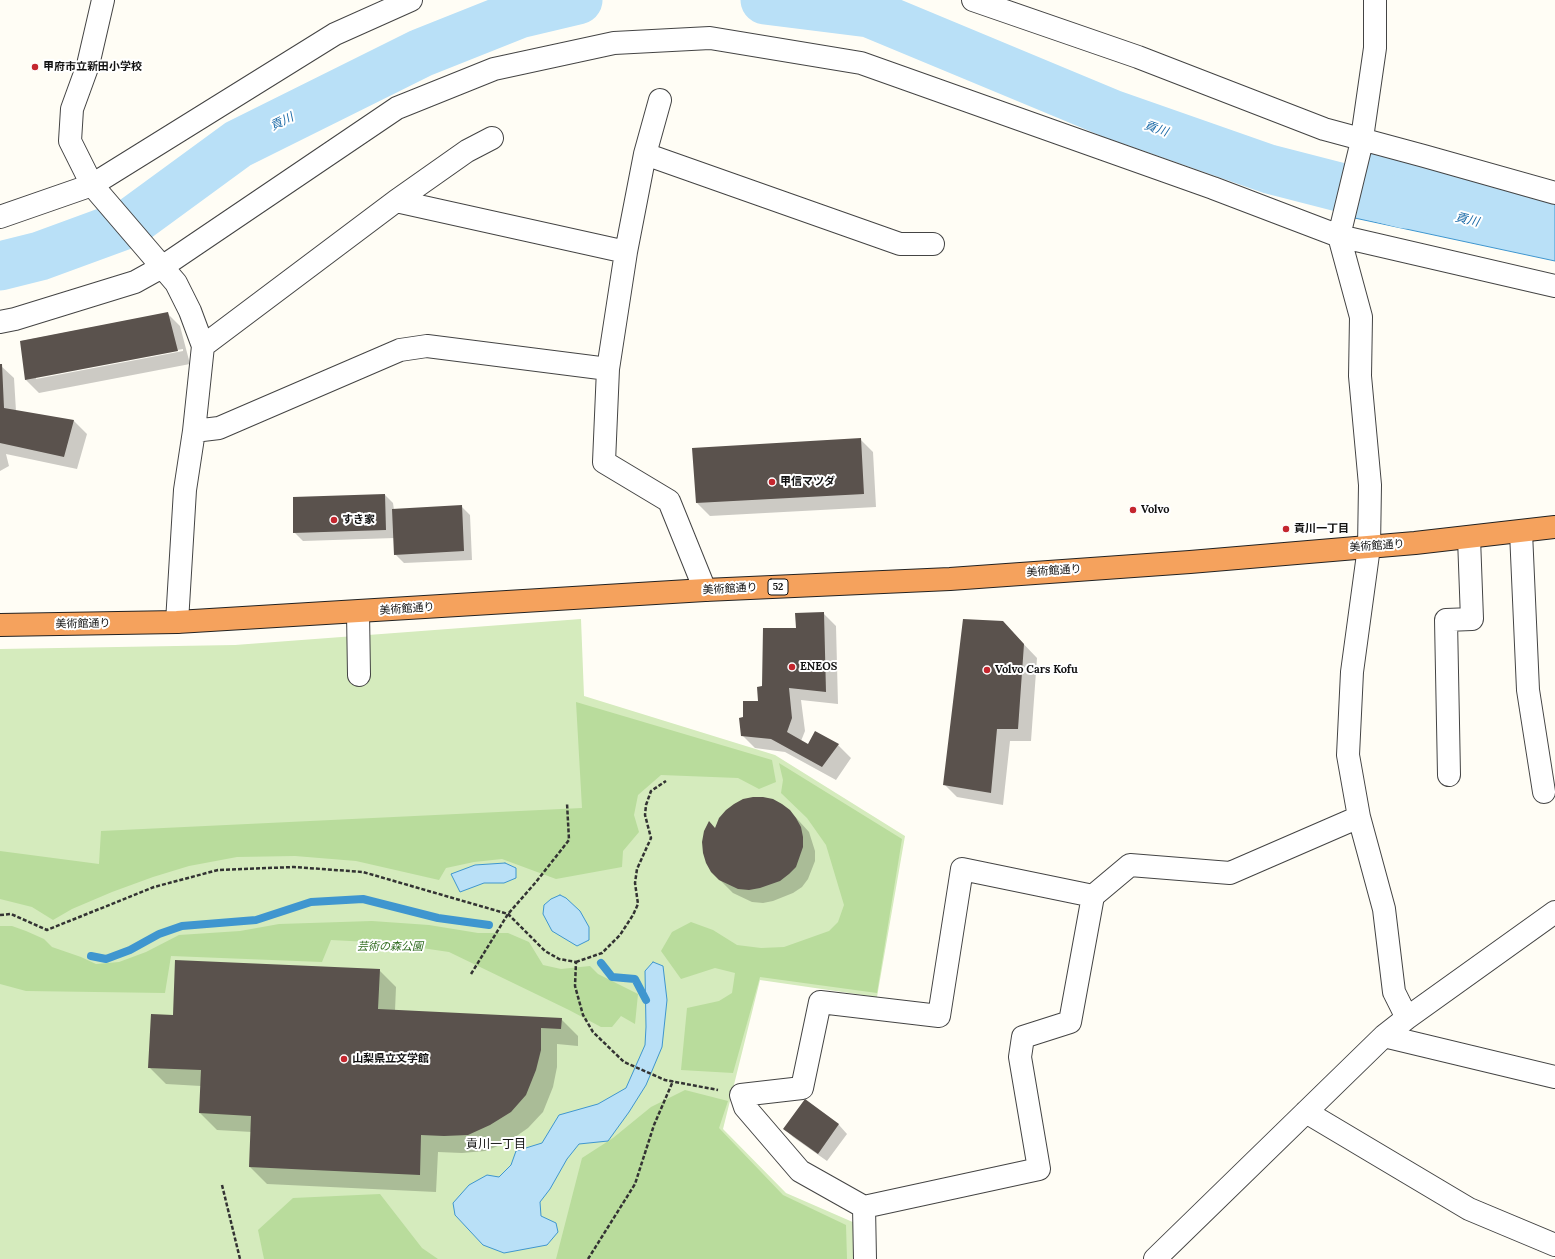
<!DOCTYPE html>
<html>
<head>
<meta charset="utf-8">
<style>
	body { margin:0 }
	canvas { display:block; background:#fffdf5 }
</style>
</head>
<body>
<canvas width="1555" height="1259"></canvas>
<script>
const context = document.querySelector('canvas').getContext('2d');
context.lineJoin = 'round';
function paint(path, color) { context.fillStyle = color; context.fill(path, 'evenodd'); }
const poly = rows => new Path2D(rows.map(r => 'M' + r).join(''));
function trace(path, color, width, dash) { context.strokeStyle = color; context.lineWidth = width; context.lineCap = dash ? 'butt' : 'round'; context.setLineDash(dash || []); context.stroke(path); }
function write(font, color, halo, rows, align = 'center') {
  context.font = font + ' Lora,"Noto Sans JP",serif'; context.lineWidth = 4; context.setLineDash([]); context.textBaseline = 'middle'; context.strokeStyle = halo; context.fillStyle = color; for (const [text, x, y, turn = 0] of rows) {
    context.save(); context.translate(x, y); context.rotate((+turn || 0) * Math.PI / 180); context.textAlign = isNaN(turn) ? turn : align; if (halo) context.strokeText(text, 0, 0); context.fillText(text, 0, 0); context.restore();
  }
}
paint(poly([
	[581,619,584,696,775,755,905,836,877,997,760,980,723,1129,786,1193,855,1223,855,1259,0,1259,0,649,235,645]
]), '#d5ebbd');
paint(poly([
	[576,702,772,760,776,782,759,789,738,778,661,775,638,795,634,815,639,832,623,851,622,867,556,879,502,859,474,862,446,868,439,880,356,861,295,856,237,857,189,866,153,877,112,892,72,909,53,920,32,907,0,899,0,851,99,864,101,831,582,808],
	[779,763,902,839,877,993,760,977,733,1073,681,1070,687,1008,719,1001,732,993,735,973,715,968,681,979,661,951,672,932,691,922,713,930,737,945,761,948,784,947,829,931,838,922,844,905,826,845,807,818,781,793,783,780],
	[372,921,429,925,478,933,508,933,529,942,543,965,561,969,590,966,598,974,638,994,635,1024,621,1016,612,1027,601,1027,569,1010,449,952,388,943,331,940,322,962,171,956,165,993,26,991,0,984,0,926,12,926,26,931,44,939,52,947,81,957,96,964,119,962,146,952,179,935,240,931,279,924],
	[685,1090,728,1101,719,1128,783,1195,846,1225,847,1259,556,1259,582,1158,613,1138,651,1107],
	[380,1194,422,1248,438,1259,264,1259,258,1230,293,1198]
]), '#b9dc9c');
const water = poly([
	[1365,150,1555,198,1555,261,1350,217,1365,150],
	[505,863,516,868,516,878,504,883,484,883,460,892,451,874,475,865,505,863],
	[560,895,566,898,580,911,589,927,589,940,577,946,552,931,543,914,544,905,551,899,560,895],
	[653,962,663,966,667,1000,662,1047,646,1085,629,1112,608,1141,579,1144,567,1159,550,1189,540,1202,541,1216,556,1223,558,1232,547,1245,504,1253,483,1245,455,1215,453,1203,469,1185,487,1175,499,1177,511,1165,516,1151,542,1143,559,1115,598,1104,626,1088,645,1045,646,1027,645,971,653,962]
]);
paint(water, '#b9e0f7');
trace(water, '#3f96cf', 1);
paint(poly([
	[167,313,180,326,190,364,39,393,26,380,21,341],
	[183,349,183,351,36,379,36,377],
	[0,365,14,378,16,411,74,421,87,434,77,469,6,454,9,466,0,471],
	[860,439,873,452,876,507,710,516,697,503],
	[385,495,393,503,394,510,461,506,470,515,472,560,404,563,395,554,395,538,303,541,294,532],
	[823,613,836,626,838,704,801,700,805,731,801,741,808,745,816,732,838,745,851,758,836,780,785,752,755,748,742,735,744,718,759,702,763,687,797,629],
	[1016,636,1037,658,1031,741,1010,741,1003,805,957,797,944,784],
	[790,811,809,832,815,851,815,861,808,879,802,887,793,893,773,901,763,903,752,902,733,893,720,880,715,829],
	[379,970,396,987,395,1011,561,1019,578,1036,578,1046,557,1044,557,1067,553,1087,543,1112,528,1128,508,1142,485,1151,462,1153,438,1152,436,1192,267,1184,250,1167,252,1132,217,1130,200,1113,201,1086,166,1084,149,1067,174,1016],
	[805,1101,839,1125,847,1134,827,1161,793,1137,785,1129]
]), '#0003');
trace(poly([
	[91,956,106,959,130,950,159,934,182,926,256,920,311,902,363,899,438,918,489,925],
	[601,963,612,977,635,979,646,1000]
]), '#3f96cf', 8);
trace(poly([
	[765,0,869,13,1112,114,1269,169,1405,204],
	[0,266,40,256,130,223,238,144,421,53,519,14,578,0]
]), '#b9e0f7', 49);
paint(poly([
	[168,312,178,351,25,380,20,341],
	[0,364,2,364,4,408,74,420,64,457,0,443],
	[861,438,864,494,696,503,692,448],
	[385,494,386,530,293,533,293,497],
	[462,505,464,551,394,555,392,509],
	[824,612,826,692,789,688,792,718,787,732,808,744,815,731,839,744,822,767,771,739,741,736,739,718,743,717,743,701,758,701,757,687,762,686,763,628,796,628,795,613],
	[963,619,1003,621,1024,644,1018,729,997,729,991,793,943,785],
	[753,797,763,797,773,799,782,804,790,810,796,818,801,827,803,837,803,847,796,867,789,874,780,881,760,888,749,890,738,889,719,880,711,872,706,863,703,853,702,842,704,831,709,821,715,828,719,818,726,810,734,804,743,799],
	[175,960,380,969,378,1009,562,1018,561,1029,541,1028,541,1050,536,1070,526,1095,511,1112,490,1125,468,1135,444,1136,421,1135,420,1175,249,1167,251,1116,199,1113,201,1070,148,1068,151,1014,173,1015],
	[805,1099,839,1124,818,1154,783,1129]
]), '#5a524d');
const minor = poly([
	[103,0,88,65,72,109,70,141,92,185,176,283,190,311,203,346,194,431,185,490,177,622],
	[973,0,1138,57,1324,129,1424,156,1555,193],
	[1375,0,1375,48,1361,145,1339,236,1361,317,1360,376,1370,485,1369,547,1352,672,1348,755,1359,817,1384,909,1394,992,1407,1018],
	[660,100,645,154,626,252,608,369,604,462,669,501,705,590],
	[645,154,900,244,933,244],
	[396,201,626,252],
	[0,217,92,185,335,34,411,0],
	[0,322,15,319,135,282,162,267,397,108,494,69,614,43,710,38,861,63,1213,188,1339,236,1555,286],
	[203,346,396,201,467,151,492,138],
	[194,431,219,428,400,350,427,346,608,369],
	[1521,532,1528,690,1544,792],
	[358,612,359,675],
	[1449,775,1446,620,1472,619,1469,538],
	[1093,896,962,869,939,1016,820,1002,802,1088,741,1095,745,1107,800,1171,864,1207,1039,1169,1020,1057,1023,1037,1070,1022,1093,896,1130,865,1230,873,1359,817],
	[1384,1036,1555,1077],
	[1306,1112,1469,1209,1555,1245],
	[864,1207,865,1259],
	[1155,1259,1384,1036,1407,1018,1555,912]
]);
const highway = poly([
	[0,625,177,622,705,590,950,579,1190,562,1415,543,1555,527]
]);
trace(minor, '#444', 24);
trace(highway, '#222', 24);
trace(poly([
	[0,915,11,914,47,930,154,887,218,870,294,867,363,872,508,914,545,951,559,959,576,962,575,986,583,1015,593,1032,624,1062,665,1080,718,1090],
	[576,962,602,953,620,935,633,915,638,904,635,883,637,869,651,838,645,815,646,805,651,791,666,781],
	[471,974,508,914,536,882,569,840,567,803],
	[222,1185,240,1259],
	[588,1259,635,1184,654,1125,673,1081]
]), '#333', 2.5, [4, 2]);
trace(minor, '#fff', 22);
trace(highway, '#f5a25d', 22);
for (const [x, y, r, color] of [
	[35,67,4,"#c4262e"],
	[772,482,4,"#c4262e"],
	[1133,510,4,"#c4262e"],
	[334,520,4,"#c4262e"],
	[1286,529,4,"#c4262e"],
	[792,667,4,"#c4262e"],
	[987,670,4,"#c4262e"],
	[344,1059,4,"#c4262e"]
]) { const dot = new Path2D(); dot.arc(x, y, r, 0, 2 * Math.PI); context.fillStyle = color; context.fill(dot); trace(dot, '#fff', 1.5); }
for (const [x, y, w] of [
	[778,587,20]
]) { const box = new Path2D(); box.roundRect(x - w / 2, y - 8, w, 16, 3); context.fillStyle = '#fff'; context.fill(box); trace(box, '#111', 1); }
write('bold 10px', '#111', null, [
	["52",778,587]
]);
write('bold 11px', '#111', '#fff', [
	["甲府市立新田小学校",43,67],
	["甲信マツダ",780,482],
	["Volvo",1141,510],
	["すき家",342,520],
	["貢川一丁目",1294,529],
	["ENEOS",800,667],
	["Volvo Cars Kofu",995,670],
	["山梨県立文学館",352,1059]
], 'left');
write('11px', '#111', '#fff', [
	["美術館通り",1377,546,-4],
	["美術館通り",1054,571,-4],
	["美術館通り",730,589,-3],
	["美術館通り",407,609,-4],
	["美術館通り",83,624,-1]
]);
write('italic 11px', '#2f6b1f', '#fff', [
	["芸術の森公園",390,947]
]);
write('italic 12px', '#1768a6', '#fff', [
	["貢川",282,122,-26],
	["貢川",1156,129,19],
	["貢川",1467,220,14]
]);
write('12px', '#111', '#fff', [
	["貢川一丁目",496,1145]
]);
</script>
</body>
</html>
